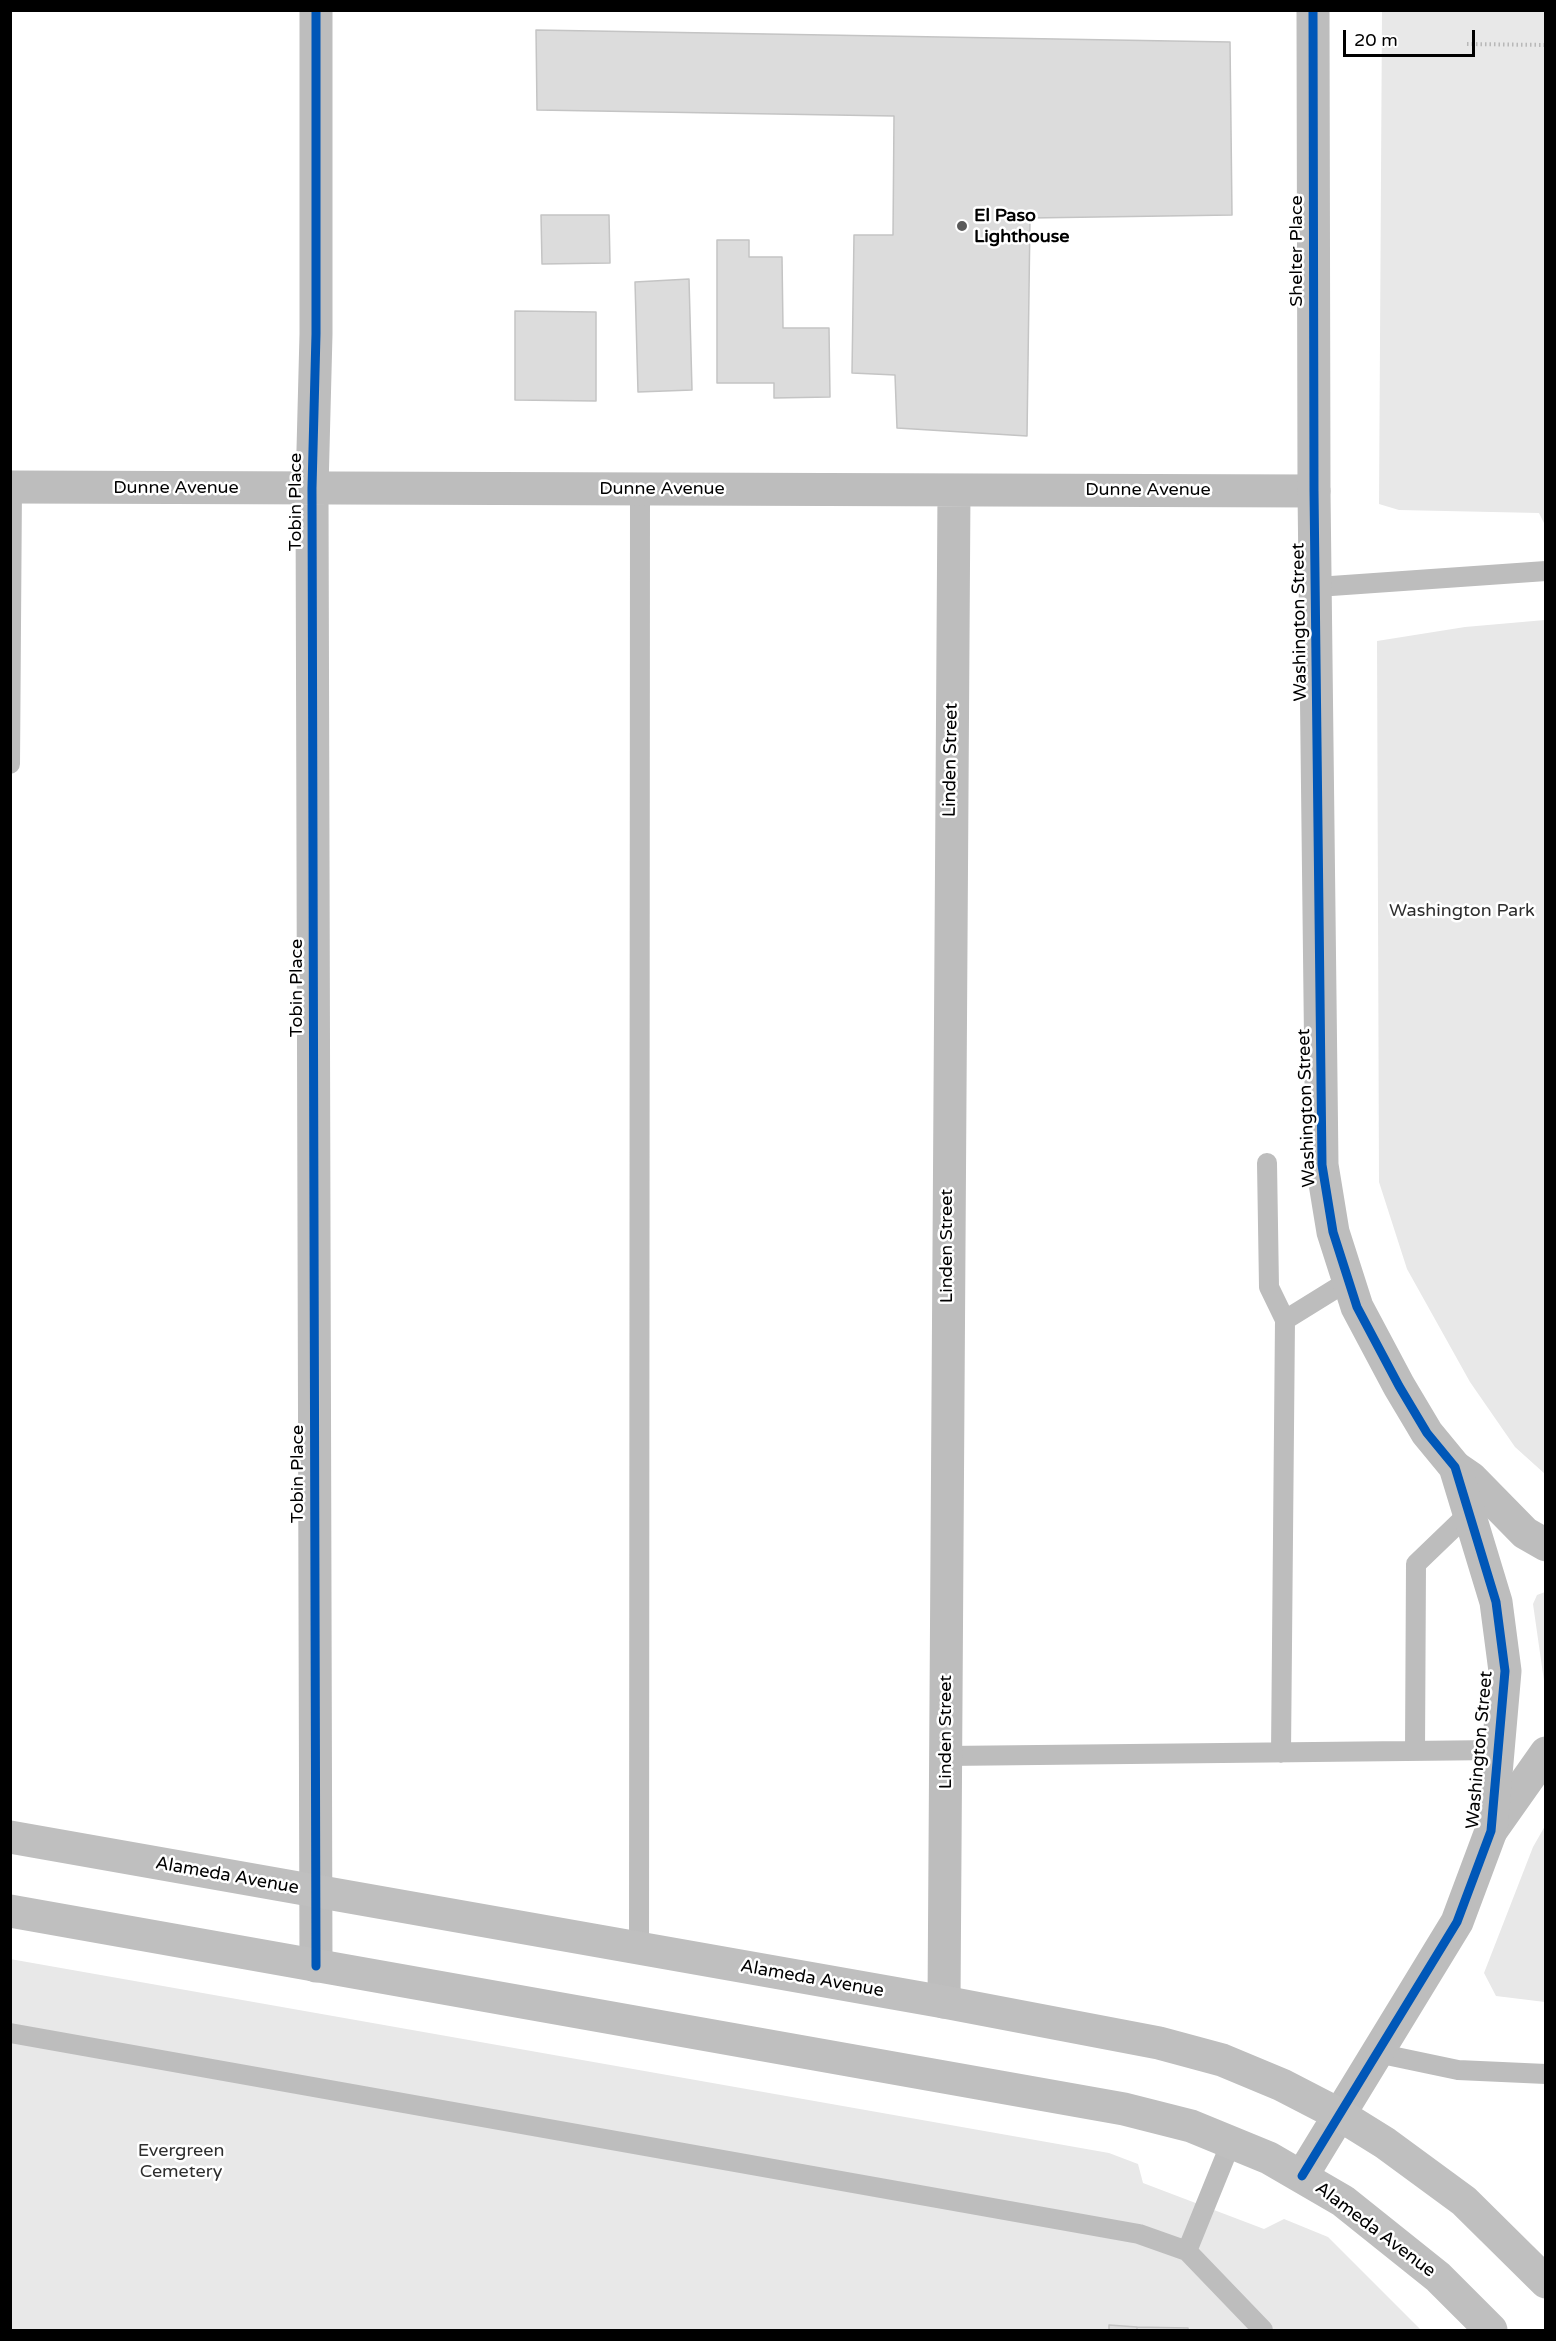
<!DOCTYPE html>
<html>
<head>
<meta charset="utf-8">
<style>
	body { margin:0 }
	#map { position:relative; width:1556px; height:2341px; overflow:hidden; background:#fff; font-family:"Varela Round",sans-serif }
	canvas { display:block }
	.frame { position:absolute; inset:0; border:12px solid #000; pointer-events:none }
	.scale { position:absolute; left:1343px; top:30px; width:132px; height:27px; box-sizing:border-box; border:3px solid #000; border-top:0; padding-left:8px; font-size:18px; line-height:21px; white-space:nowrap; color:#000; -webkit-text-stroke:4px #fff; paint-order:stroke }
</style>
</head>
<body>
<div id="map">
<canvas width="1556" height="2341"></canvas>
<div class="frame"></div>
<div class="scale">20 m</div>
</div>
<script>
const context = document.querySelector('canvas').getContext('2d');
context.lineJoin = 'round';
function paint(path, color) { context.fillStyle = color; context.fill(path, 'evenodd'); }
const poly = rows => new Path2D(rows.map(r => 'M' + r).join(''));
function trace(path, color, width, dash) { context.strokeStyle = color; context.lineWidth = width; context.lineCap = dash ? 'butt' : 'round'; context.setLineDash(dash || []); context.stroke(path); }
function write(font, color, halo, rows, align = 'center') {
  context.font = font + ' "Varela Round",sans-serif'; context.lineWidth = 5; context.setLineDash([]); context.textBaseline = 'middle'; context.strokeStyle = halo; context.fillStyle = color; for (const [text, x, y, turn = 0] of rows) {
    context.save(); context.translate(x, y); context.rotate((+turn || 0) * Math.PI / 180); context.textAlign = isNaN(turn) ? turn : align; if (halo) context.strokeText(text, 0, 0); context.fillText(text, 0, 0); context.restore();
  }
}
paint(poly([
	[1382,11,1545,11,1545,525,1539,513,1399,510,1379,504],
	[1545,620,1546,620,1545,1474,1515,1447,1470,1382,1407,1269,1379,1182,1377,641,1465,627],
	[1545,1592,1546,1592,1545,1688,1533,1604,1537,1595],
	[1545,1826,1545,2002,1496,1996,1484,1973,1533,1847],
	[10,1959,1109,2153,1138,2164,1143,2183,1264,2229,1284,2219,1328,2237,1421,2330,11,2330]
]), '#e8e8e8');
const building = poly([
	[536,30,1230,42,1232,215,1030,218,1027,436,897,428,895,375,852,373,854,235,893,235,894,116,537,110,536,30],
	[541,215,609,215,610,263,542,264,541,215],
	[717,240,749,240,749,257,782,257,783,328,829,328,830,397,774,398,774,383,717,383,717,240],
	[689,279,692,390,638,392,635,282,689,279],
	[515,311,596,312,596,401,515,400,515,311],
	[1109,2325,1137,2327,1137,2330,1109,2330,1109,2325],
	[1137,2327,1188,2328,1188,2330,1137,2330,1137,2327]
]);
paint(building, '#dcdcdc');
trace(building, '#c4c4c4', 1.5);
trace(poly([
	[1467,44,1546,45]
]), '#b8b8b8', 4, [1.5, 3]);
trace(poly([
	[1317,587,1546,571],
	[10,764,12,487],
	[1267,1163,1269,1287,1285,1320],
	[1415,1751,1416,1564,1469,1513],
	[1281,1753,1285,1320,1348,1281],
	[946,1756,1498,1750],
	[639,1948,640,489],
	[10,2033,1139,2234,1187,2251,1263,2330],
	[1377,2053,1458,2070,1546,2074],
	[1187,2251,1232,2140]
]), '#bdbdbd', 20);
trace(poly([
	[10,487,1314,491],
	[1455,1467,1471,1478,1525,1533,1546,1545],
	[1491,1831,1546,1753],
	[316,1966,312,488,316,334,316,10],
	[944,2002,954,490]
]), '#bdbdbd', 33);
trace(poly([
	[1302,2176,1457,1922,1491,1831,1505,1671,1496,1602,1455,1467,1427,1433,1399,1386,1357,1307,1333,1232,1322,1165,1314,491,1313,10]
]), '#bdbdbd', 33);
trace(poly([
	[10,1837,944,2002,1159,2043,1222,2060,1282,2085,1340,2115,1385,2143,1464,2201,1546,2282],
	[10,1911,1124,2109,1191,2126,1269,2158,1343,2201,1438,2277,1491,2330]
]), '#bfbfbf', 33);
trace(poly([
	[316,1966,312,488,316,334,316,10],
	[1302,2176,1457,1922,1491,1831,1505,1671,1496,1602,1455,1467,1427,1433,1399,1386,1357,1307,1333,1232,1322,1165,1314,491,1313,10]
]), '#0057b8', 9);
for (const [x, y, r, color] of [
	[962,226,6,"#595959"]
]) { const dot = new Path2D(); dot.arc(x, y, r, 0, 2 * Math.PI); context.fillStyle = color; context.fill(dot); trace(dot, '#fff', 2); }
write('bold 18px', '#000', '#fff', [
	["El Paso",974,216],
	["Lighthouse",974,237]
], 'left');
write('18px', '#000', '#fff', [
	["Shelter Place",1297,251,-90],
	["Dunne Avenue",176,488],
	["Dunne Avenue",662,489],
	["Dunne Avenue",1148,490],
	["Tobin Place",296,502,-90],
	["Washington Street",1300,622,-91],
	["Linden Street",951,760,-89],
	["Tobin Place",297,988,-90],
	["Washington Street",1307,1108,-92],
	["Linden Street",947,1246,-90],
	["Tobin Place",298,1474,-90],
	["Linden Street",946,1732,-90],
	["Washington Street",1480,1750,-85],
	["Alameda Avenue",227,1876,10],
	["Alameda Avenue",812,1979,10],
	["Alameda Avenue",1375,2230,37]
]);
write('18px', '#2d2d2d', '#fff', [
	["Washington Park",1462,911],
	["Evergreen",181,2151],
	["Cemetery",181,2172]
]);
</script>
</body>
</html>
